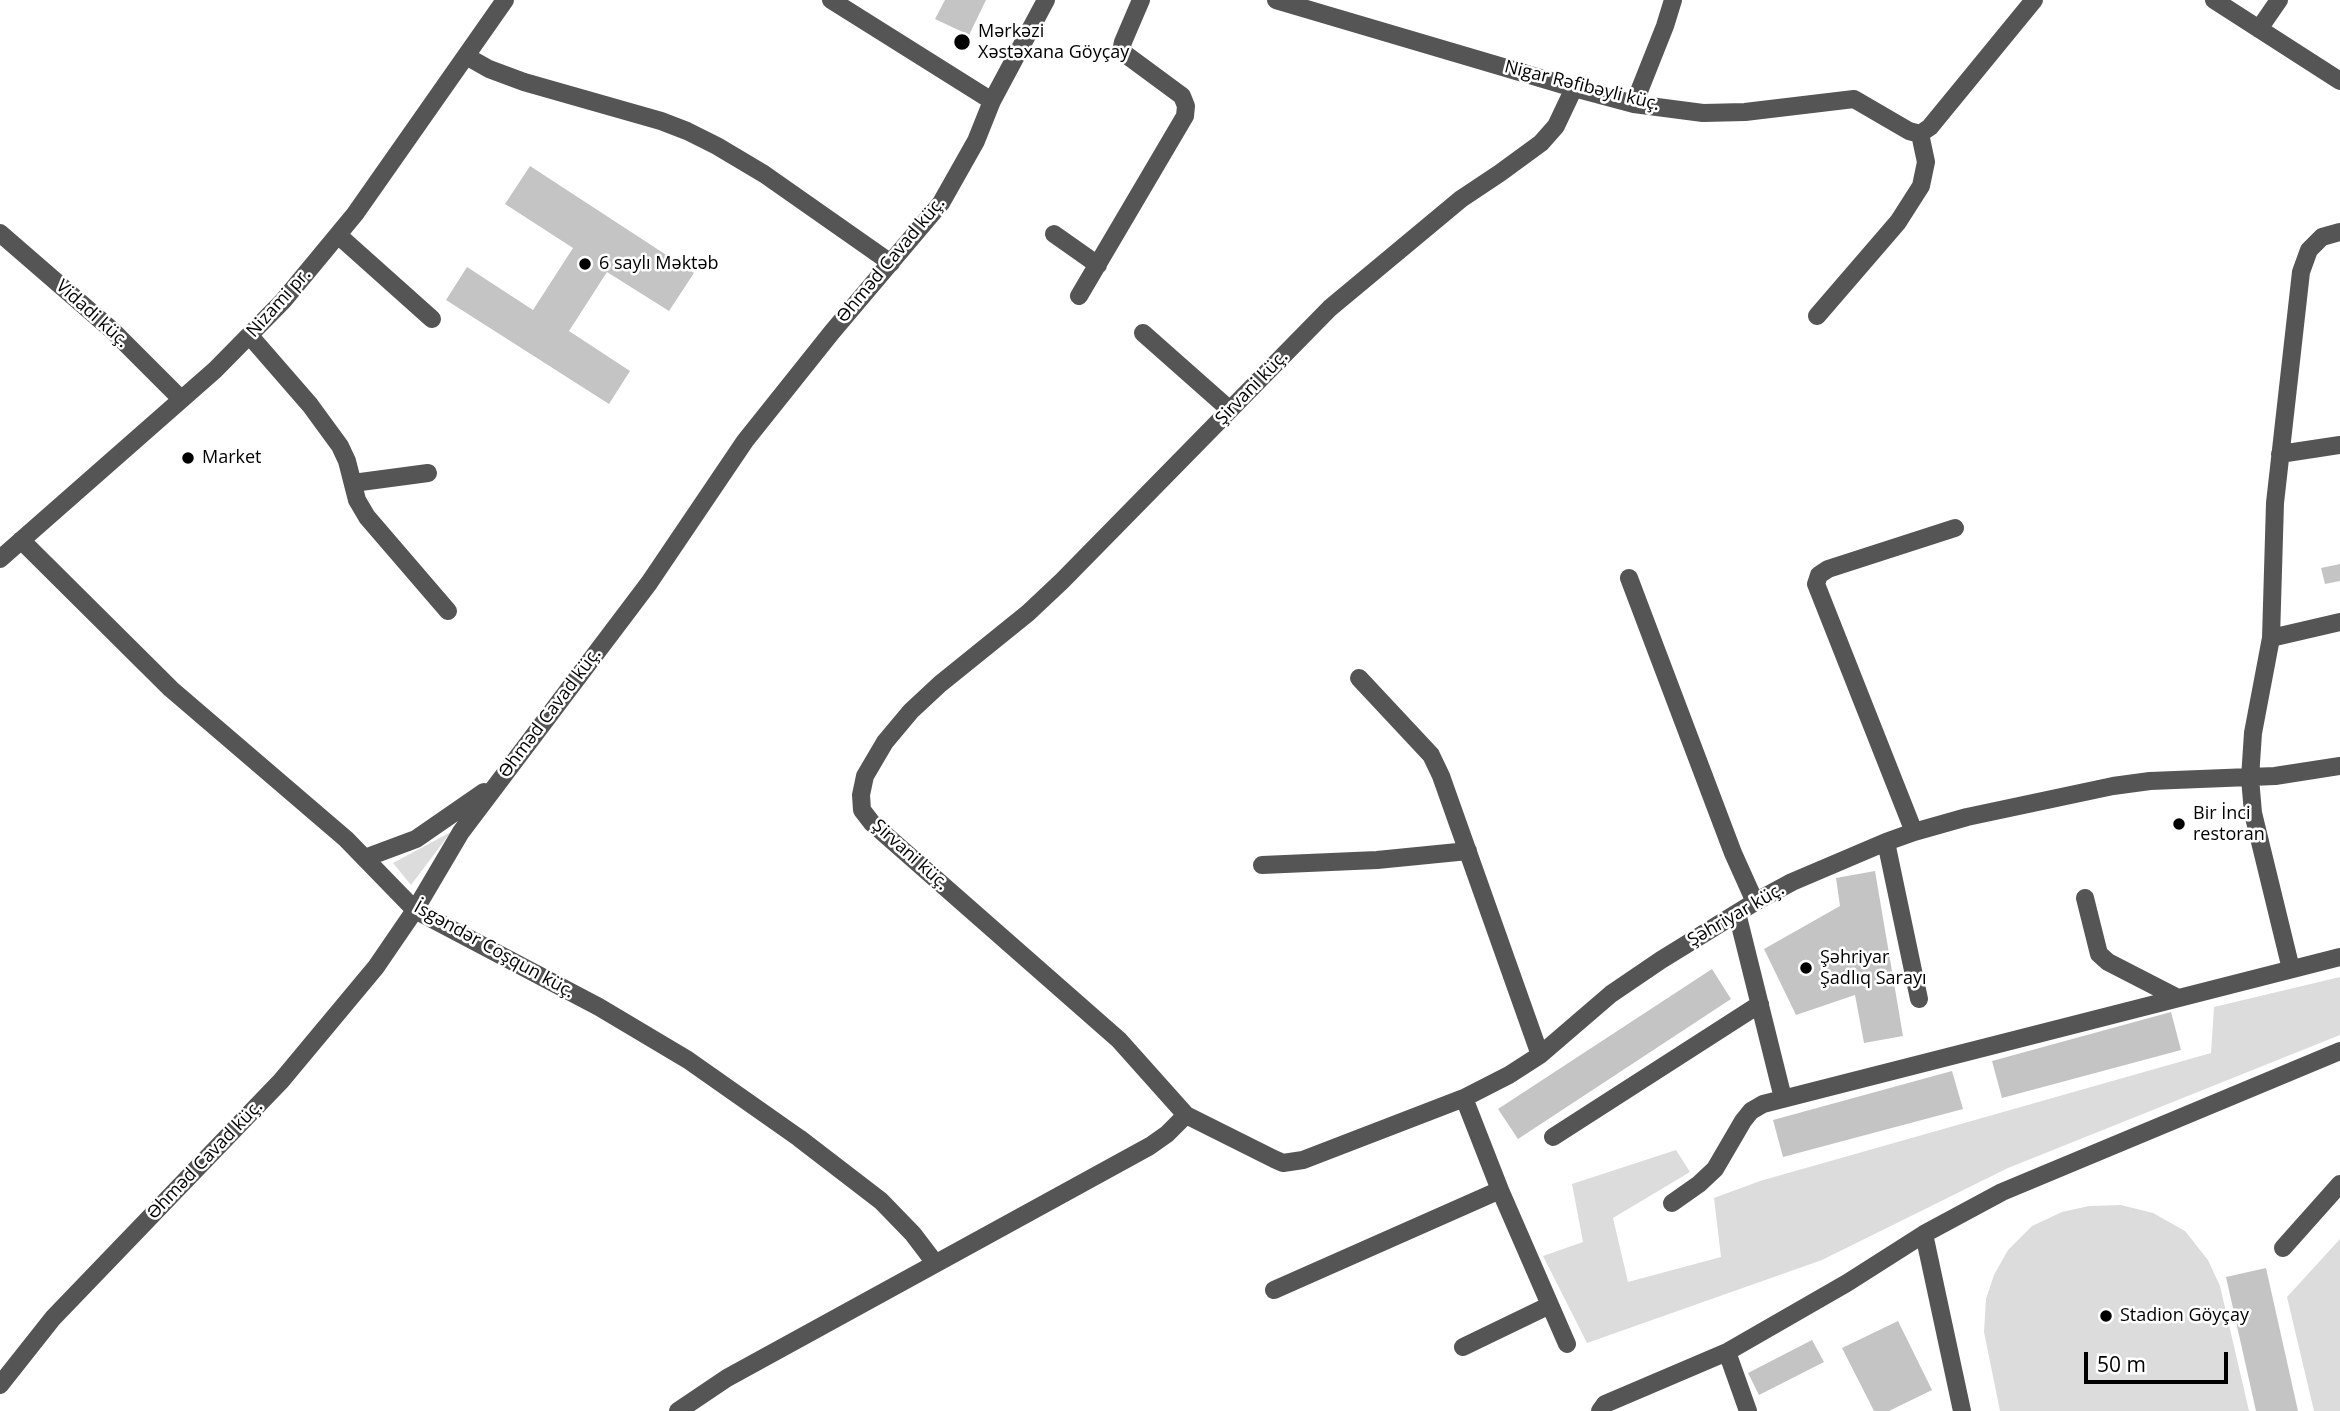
<!DOCTYPE html>
<html>
<head>
<meta charset="utf-8">
<style>
	body { margin:0 }
	#map { position:relative; width:2340px; height:1411px; overflow:hidden; background:#fff; font-family:"Open Sans",sans-serif }
	canvas { display:block }
	.scale { position:absolute; left:2084px; top:1352px; width:144px; height:32px; box-sizing:border-box; border:4px solid #000; border-top:0; padding-left:9px; font-size:21px; line-height:24px; white-space:nowrap; color:#000; -webkit-text-stroke:5px #fff; paint-order:stroke }
</style>
</head>
<body>
<div id="map">
<canvas width="2340" height="1411"></canvas>
<div class="scale">50 m</div>
</div>
<script>
const context = document.querySelector('canvas').getContext('2d');
context.lineJoin = 'round';
function paint(path, color) { context.fillStyle = color; context.fill(path, 'evenodd'); }
const poly = rows => new Path2D(rows.map(r => 'M' + r).join(''));
function trace(path, color, width, dash) { context.strokeStyle = color; context.lineWidth = width; context.lineCap = dash ? 'butt' : 'round'; context.setLineDash(dash || []); context.stroke(path); }
function write(font, color, halo, rows, align = 'center') {
  context.font = font + ' "Open Sans",sans-serif'; context.lineWidth = 5; context.setLineDash([]); context.textBaseline = 'middle'; context.strokeStyle = halo; context.fillStyle = color; for (const [text, x, y, turn = 0] of rows) {
    context.save(); context.translate(x, y); context.rotate((+turn || 0) * Math.PI / 180); context.textAlign = isNaN(turn) ? turn : align; if (halo) context.strokeText(text, 0, 0); context.fillText(text, 0, 0); context.restore();
  }
}
paint(poly([
	[451,832,411,885,393,863],
	[2340,977,2340,1035,2008,1168,1822,1260,1587,1343,1543,1256,1583,1242,1572,1184,1676,1150,1690,1172,1613,1218,1628,1282,1721,1257,1714,1198,1760,1181,2211,1053,2214,1007],
	[2121,1205,2153,1213,2185,1231,2208,1260,2220,1286,2249,1411,2000,1411,1984,1332,1986,1299,1994,1275,2008,1250,2032,1226,2062,1212,2089,1206],
	[2340,1239,2340,1411,2314,1411,2287,1297]
]), '#dcdcdc');
paint(poly([
	[945,0,986,0,969,35,935,19],
	[530,166,694,273,669,311,607,272,569,331,630,371,609,404,446,300,467,267,533,310,573,248,505,204],
	[2340,564,2340,581,2325,584,2321,568],
	[1875,871,1903,1036,1864,1043,1855,995,1796,1015,1764,949,1840,906,1836,878],
	[1712,969,1731,999,1518,1139,1498,1109],
	[2171,1012,2181,1050,2002,1098,1992,1061],
	[1952,1071,1963,1109,1783,1157,1773,1120],
	[2266,1268,2298,1411,2256,1411,2226,1277],
	[1898,1321,1932,1390,1889,1411,1874,1411,1842,1348],
	[1812,1340,1824,1362,1759,1395,1748,1373]
]), '#c4c4c4');
trace(poly([
	[831,0,992,101],
	[1276,0,1574,88,1634,104,1703,113,1745,112,1854,99,1909,131,1920,134,1930,127,2034,0],
	[2214,0,2340,81],
	[2259,29,2279,0],
	[466,56,489,69,524,82,661,121,687,131,717,146,764,174,891,263],
	[1634,104,1665,26,1673,0],
	[0,233,113,331,181,399],
	[1054,234,1098,265],
	[338,235,432,319],
	[1079,296,1185,116,1186,106,1182,96,1121,51,1123,42,1141,0],
	[1817,316,1898,222,1921,186,1926,162,1920,134],
	[1143,333,1230,410],
	[250,336,310,405,340,446,347,461,357,500,367,517,448,611],
	[2280,454,2340,445],
	[353,483,428,473],
	[21,540,171,689,346,839,415,910,599,1007,688,1060,799,1138,881,1201,913,1234,935,1263],
	[0,559,215,370,283,301,355,214,505,0],
	[1629,578,1733,853,1755,902],
	[2271,638,2340,622],
	[1359,678,1431,755,1441,776,1540,1055],
	[1914,832,1816,584,1819,575,1828,569,1955,528],
	[1886,842,1919,999],
	[365,858,416,839,484,792],
	[1262,865,1377,860,1468,851],
	[2085,898,2099,954,2108,962,2178,998],
	[1737,913,1783,1098],
	[2291,969,2253,813,2250,778,2253,733,2271,638,2275,503,2301,272,2309,250,2322,237,2340,232],
	[1464,1098,1500,1190,1567,1344],
	[1186,1115,1274,1159,1283,1163,1303,1160,1464,1098,1509,1075,1540,1055,1611,994,1661,960,1755,902,1792,882,1886,842,1914,832,1967,817,2113,786,2150,781,2275,776,2340,766],
	[1553,1137,1760,1004],
	[1672,1203,1699,1184,1715,1169,1743,1121,1751,1111,1763,1104,2340,957],
	[1924,1234,1962,1411],
	[2283,1248,2340,1184],
	[1274,1290,1500,1190],
	[1463,1347,1550,1305],
	[1727,1352,1748,1411],
	[0,1385,53,1318,281,1081,376,967,415,910,461,832,649,583,745,441,832,332,941,203,976,141,992,101,1046,0],
	[678,1411,727,1378,1150,1146,1167,1134,1186,1115,1119,1040,872,823,862,810,861,795,865,776,885,742,911,711,940,684,1028,613,1062,581,1330,308,1461,199,1500,173,1541,143,1556,126,1574,88],
	[1600,1411,1605,1404,1727,1352,1847,1283,1924,1234,2002,1192,2340,1051]
]), '#555', 18);
for (const [x, y, r, color] of [
	[962,42,9,"#000"],
	[585,264,7,"#000"],
	[188,458,7,"#000"],
	[2179,824,7,"#000"],
	[1806,968,7,"#000"],
	[2106,1316,7,"#000"]
]) { const dot = new Path2D(); dot.arc(x, y, r, 0, 2 * Math.PI); context.fillStyle = color; context.fill(dot); trace(dot, '#fff', 2.5); }
write('18px', '#000', '#fff', [
	["Mərkəzi",978,32],
	["Xəstəxana Göyçay",978,53],
	["6 saylı Məktəb",599,264],
	["Market",202,458],
	["Bir İnci",2193,814],
	["restoran",2193,835],
	["Şəhriyar",1820,958],
	["Şadlıq Sarayı",1820,979],
	["Stadion Göyçay",2120,1316]
], 'left');
write('18px', '#000', '#fff', [
	["Nigar Rəfibəyli küç.",1582,86,14],
	["Əhməd Cavad küç.",891,260,-50],
	["Nizami pr.",279,303,-48],
	["Vidadi küç.",92,314,42],
	["Şirvani küç.",1252,388,-46],
	["Əhməd Cavad küç.",550,713,-53],
	["Şirvani küç.",910,855,42],
	["Şəhriyar küç.",1736,915,-30],
	["İsgəndər Coşqun küç.",494,950,29],
	["Əhməd Cavad küç.",205,1160,-46]
]);
</script>
</body>
</html>
